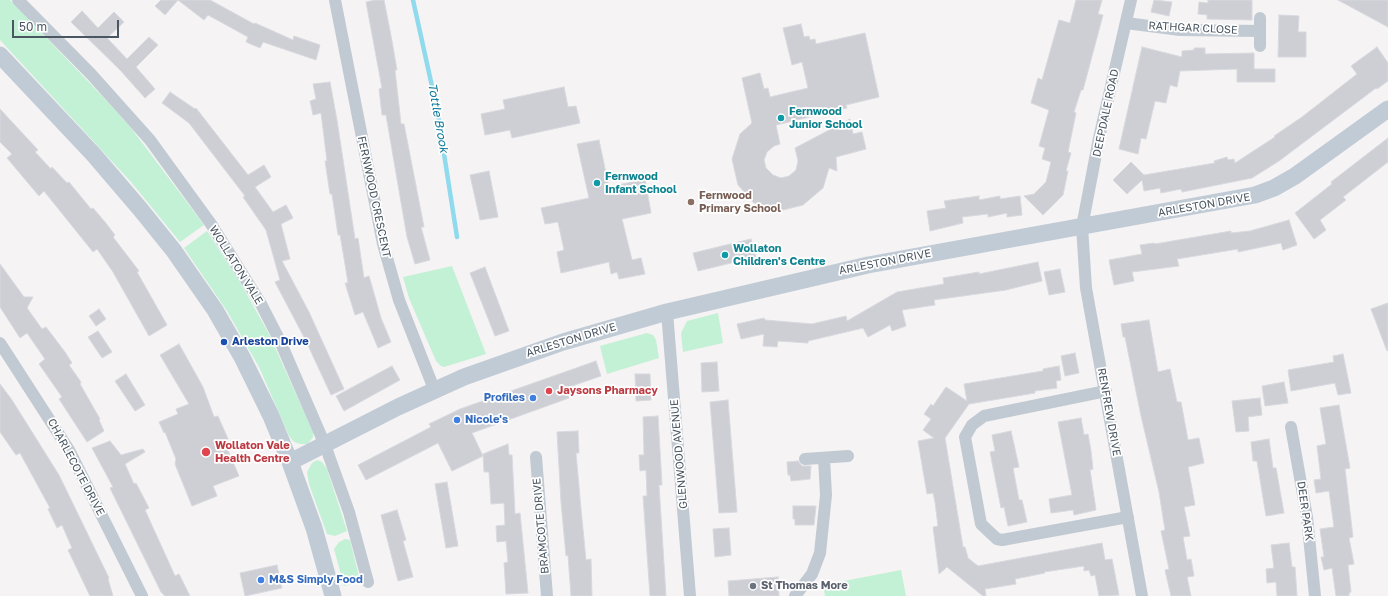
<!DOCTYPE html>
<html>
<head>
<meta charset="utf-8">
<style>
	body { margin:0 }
	#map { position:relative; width:1388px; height:596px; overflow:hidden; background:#f5f3f3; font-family:"Golos Text",sans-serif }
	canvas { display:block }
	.scale { position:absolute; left:12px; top:20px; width:107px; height:18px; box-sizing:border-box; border:2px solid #4a5661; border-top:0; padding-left:5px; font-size:12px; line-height:14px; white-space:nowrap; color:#4a5661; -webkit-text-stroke:3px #fff; paint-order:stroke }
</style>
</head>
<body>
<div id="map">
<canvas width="1388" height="596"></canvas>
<div class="scale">50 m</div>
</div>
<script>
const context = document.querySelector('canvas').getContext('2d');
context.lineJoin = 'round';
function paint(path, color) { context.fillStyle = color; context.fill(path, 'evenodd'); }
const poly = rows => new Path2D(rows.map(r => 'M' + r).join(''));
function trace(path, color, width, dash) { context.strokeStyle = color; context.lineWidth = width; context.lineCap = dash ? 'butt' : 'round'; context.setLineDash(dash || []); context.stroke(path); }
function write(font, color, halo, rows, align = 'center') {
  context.font = font + ' "Golos Text",sans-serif'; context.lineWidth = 3.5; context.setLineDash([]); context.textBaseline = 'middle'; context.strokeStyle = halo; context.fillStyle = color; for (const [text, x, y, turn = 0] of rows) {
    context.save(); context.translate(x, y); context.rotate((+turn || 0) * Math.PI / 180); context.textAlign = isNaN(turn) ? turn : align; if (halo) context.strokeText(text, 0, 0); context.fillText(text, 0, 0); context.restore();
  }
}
paint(poly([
	[0,0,10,0,106,100,131,128,204,225,180,242,131,182,0,40],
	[207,231,240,282,269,334,313,432,313,437,308,444,300,444,294,442,289,436,259,367,227,311,184,248],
	[452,266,486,354,444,367,441,366,436,361,409,298,403,277],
	[718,313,723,343,683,352,681,333,687,321],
	[647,333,653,335,656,340,659,358,607,374,600,346],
	[317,460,322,462,327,469,347,531,335,536,327,534,309,484,307,472,312,463],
	[345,539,350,540,359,577,357,582,344,586,334,549,339,542],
	[901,570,906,596,825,596,823,585]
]), '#c3f1d5');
trace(poly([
	[413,0,437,109,457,237]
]), '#90daee', 4.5);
const building = poly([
	[161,0,178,0,165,15,155,6,161,0],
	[178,0,210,0,254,24,255,23,293,40,294,36,320,45,316,60,263,42,260,48,246,42,248,37,208,15,204,20,178,0],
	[375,0,384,0,392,41,397,70,395,70,401,124,404,124,424,227,421,227,430,260,415,264,407,237,386,115,382,115,379,89,382,88,366,2,375,0],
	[1076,0,1102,0,1098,14,1103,15,1083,90,1081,90,1074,112,1076,113,1068,152,1071,153,1066,171,1068,171,1063,195,1043,215,1024,196,1034,194,1046,182,1051,162,1042,159,1045,148,1039,146,1049,110,1031,103,1038,78,1042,80,1059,20,1070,23,1076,0],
	[1154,0,1172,2,1169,16,1151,12,1154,0],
	[1208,0,1252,0,1252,20,1207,19,1207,15,1198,14,1199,2,1208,3,1208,0],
	[1338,0,1388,0,1388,27,1338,0],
	[82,11,98,28,114,12,124,22,107,38,127,59,149,37,158,45,136,67,155,89,145,98,120,70,71,22,82,11],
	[1279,15,1299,16,1298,32,1306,32,1306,57,1278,57,1279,15],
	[801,24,804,37,809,36,810,40,815,39,816,44,865,33,879,97,846,105,847,108,776,125,780,144,774,146,767,152,764,160,766,168,773,175,781,178,789,176,796,170,798,161,795,148,850,119,853,134,862,132,866,149,836,157,837,171,829,168,823,188,803,205,779,211,754,203,738,185,732,159,740,134,752,123,742,78,760,73,764,89,768,88,770,97,808,88,802,62,792,65,783,28,801,24],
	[1142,47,1182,57,1182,51,1194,50,1194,48,1205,48,1205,54,1254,53,1254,69,1275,69,1275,82,1237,82,1237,69,1180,71,1177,87,1170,85,1166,103,1155,101,1146,139,1141,138,1138,154,1119,149,1142,47],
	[1377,47,1388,63,1388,81,1377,89,1376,88,1279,161,1252,178,1182,192,1181,189,1161,193,1160,188,1144,191,1142,180,1127,194,1113,180,1131,162,1144,175,1215,163,1214,161,1227,157,1228,160,1234,159,1235,163,1275,137,1274,136,1302,117,1357,74,1351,66,1377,47],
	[330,82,337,120,355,239,358,238,364,278,369,276,381,318,391,342,378,348,363,312,355,315,345,283,348,283,344,258,340,235,338,235,332,194,330,194,325,161,327,161,321,113,313,115,310,101,316,99,313,84,330,82],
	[564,87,568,107,576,106,580,123,512,138,510,130,485,135,481,114,505,109,503,100,564,87],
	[170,92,195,109,196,108,248,175,264,165,271,177,255,187,273,212,286,205,293,218,281,224,290,259,282,261,309,312,344,389,331,395,306,341,275,282,280,280,266,230,243,197,245,196,189,123,162,103,170,92],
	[0,109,38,150,35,152,51,169,52,167,67,183,69,182,91,209,93,208,105,222,115,235,113,237,139,271,137,272,167,325,149,336,113,272,97,249,93,252,44,191,39,196,7,158,12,154,0,142,0,109],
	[1388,138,1388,162,1343,197,1346,200,1320,220,1326,230,1314,239,1295,213,1332,184,1331,182,1388,138],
	[599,140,609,187,645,179,651,213,622,219,632,260,641,258,645,274,619,279,617,272,611,274,609,262,561,273,557,252,564,250,558,222,545,224,541,208,589,198,577,144,599,140],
	[489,171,498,217,480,220,470,175,489,171],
	[979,196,979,200,1000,196,1000,199,1020,196,1022,215,1007,217,1007,213,988,217,988,214,962,217,963,223,930,231,927,211,946,208,944,201,979,196],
	[1289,220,1297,245,1283,250,1281,243,1238,252,1238,249,1177,259,1179,266,1132,272,1134,281,1114,285,1109,260,1142,254,1140,245,1154,243,1155,244,1231,231,1231,233,1250,231,1289,220],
	[751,239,756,257,698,271,693,253,751,239],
	[1038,262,1042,281,1006,290,934,300,935,305,902,310,906,326,892,331,890,325,868,337,863,328,808,341,808,343,778,341,777,347,763,346,764,334,741,339,737,324,764,318,765,320,812,324,846,316,847,321,897,292,944,284,943,278,979,272,979,274,1038,262],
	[0,264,24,297,33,297,27,308,42,329,46,327,65,352,72,363,69,365,81,382,80,384,100,419,99,420,104,431,87,442,59,399,62,397,39,364,45,359,27,333,20,338,0,307,0,264],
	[485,267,509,331,495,336,470,273,485,267],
	[1060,269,1065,292,1049,295,1044,272,1060,269],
	[1388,303,1388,350,1387,351,1371,309,1388,303],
	[99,309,106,319,96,326,89,316,99,309],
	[1149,320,1158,372,1170,369,1177,402,1181,402,1188,440,1199,438,1204,463,1188,467,1195,505,1184,507,1190,536,1183,537,1187,560,1191,559,1194,576,1187,577,1191,596,1171,596,1165,570,1169,569,1161,531,1165,530,1159,492,1141,416,1125,337,1123,337,1121,324,1149,320],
	[98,331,112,352,102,358,88,337,98,331],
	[179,344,203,387,214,417,218,416,228,439,224,441,239,476,213,486,217,496,192,506,175,464,176,459,165,432,164,433,159,422,178,414,176,409,189,404,160,355,179,344],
	[1075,353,1079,373,1065,376,1061,356,1075,353],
	[1343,354,1351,393,1338,395,1335,383,1291,391,1288,370,1334,362,1333,356,1343,354],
	[596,361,601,376,566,388,569,398,472,433,483,456,452,471,438,443,366,480,358,465,431,427,429,424,460,409,596,361],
	[717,362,719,391,702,392,701,363,717,362],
	[392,366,400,380,344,411,336,396,392,366],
	[1059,366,1061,380,1056,381,1057,388,1035,391,1035,393,969,404,945,438,963,547,965,547,968,558,978,566,1102,543,1105,560,1112,559,1119,595,1099,596,1095,575,1091,576,1089,570,1084,571,1084,566,1044,572,1045,573,1015,579,1016,584,985,589,986,596,983,596,947,567,939,574,933,527,938,526,935,502,933,493,927,494,918,441,934,438,923,430,931,419,924,414,931,404,933,406,946,387,967,401,964,384,1043,371,1043,369,1059,366],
	[126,374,145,405,135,411,115,381,126,374],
	[635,374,650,374,651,400,636,401,635,374],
	[1284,382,1288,403,1265,406,1262,386,1284,382],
	[0,384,12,400,59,475,109,578,108,579,113,596,90,596,68,550,72,548,62,525,57,528,48,509,50,508,20,453,16,455,0,432,0,384],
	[1260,398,1262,415,1248,417,1249,431,1236,432,1232,401,1260,398],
	[728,400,737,512,719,513,710,402,728,400],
	[1339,405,1350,468,1345,469,1353,537,1349,538,1354,564,1348,565,1351,592,1349,593,1349,596,1336,596,1332,568,1324,570,1321,557,1324,557,1320,529,1334,527,1329,491,1316,493,1314,480,1321,479,1317,446,1326,444,1320,408,1339,405],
	[658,416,662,485,659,485,666,596,650,596,643,496,647,496,646,470,640,471,639,455,644,455,643,417,658,416],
	[1081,418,1084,435,1088,434,1091,451,1093,469,1090,470,1096,510,1074,515,1073,510,1051,513,1049,499,1072,495,1058,422,1081,418],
	[578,431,579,453,576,453,581,509,586,560,591,559,592,596,571,596,568,555,566,556,561,502,557,432,578,431],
	[1011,431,1019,467,1013,468,1019,500,1022,500,1027,522,1008,526,1004,507,1001,508,990,452,995,451,992,435,1011,431],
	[1269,439,1273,468,1276,468,1284,513,1266,516,1257,461,1253,461,1251,442,1269,439],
	[110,441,121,455,143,449,145,452,125,464,134,484,136,483,149,508,145,510,175,576,179,574,190,596,165,596,161,592,110,488,113,487,92,448,110,441],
	[508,444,509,455,512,455,515,514,520,513,528,593,506,594,504,563,508,562,506,541,497,542,496,526,505,525,504,503,491,504,489,472,484,472,483,454,508,444],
	[798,461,802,466,811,466,810,479,791,481,790,475,788,475,787,462,798,461],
	[447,482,458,546,446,548,435,484,447,482],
	[793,506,816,506,814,525,795,525,795,519,793,519,793,506],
	[397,510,406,540,403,541,413,577,398,581,381,515,397,510],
	[729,528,731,555,715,557,713,529,729,528],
	[1289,543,1292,567,1295,567,1297,596,1277,596,1276,582,1267,583,1266,569,1274,568,1271,545,1289,543],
	[277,565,282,588,245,596,240,573,277,565],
	[778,577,779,596,729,596,728,581,778,577]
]);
paint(building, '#cdcfd5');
trace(building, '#d7d9de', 1);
trace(poly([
	[18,0,91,74,150,140,211,224,261,304,280,341,325,445,349,512,368,582],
	[335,0,383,244,399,300,434,389],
	[1131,0,1099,138,1082,227,1086,288,1142,596],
	[1260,18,1260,46],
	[1126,23,1180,30,1260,31],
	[667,312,690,596],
	[0,343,69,450,142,596],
	[1106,391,984,416,972,425,965,437,981,524,997,539,1002,540,1128,517],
	[1291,427,1307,517,1315,596],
	[536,457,547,596],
	[805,459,848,456],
	[795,596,812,574,820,553,826,495,824,458]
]), '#c1cad2', 12);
trace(poly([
	[0,55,94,155,141,210,174,251,215,310,242,357,271,416,290,462,314,528,333,596],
	[290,462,398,407,464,377,563,342,667,312,868,265,1255,195,1274,188,1295,176,1388,109]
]), '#c1cbd6', 17);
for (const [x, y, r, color] of [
	[781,118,4,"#0f9aa8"],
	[597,183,4,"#0f9aa8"],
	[691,202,4,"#8d6e63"],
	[725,255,4,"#0f9aa8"],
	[224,342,4,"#1a4fb4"],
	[549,391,4,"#e0444e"],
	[533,398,4,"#3f7fe0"],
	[457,420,4,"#3f7fe0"],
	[206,452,5,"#e0444e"],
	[261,580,4,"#3f7fe0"],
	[753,586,4,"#6b7280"]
]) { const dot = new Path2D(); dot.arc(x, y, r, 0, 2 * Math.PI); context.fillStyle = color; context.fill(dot); trace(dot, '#fff', 1.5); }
write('11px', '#4a5661', '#fff', [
	["RATHGAR CLOSE",1193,28,3],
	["DEEPDALE ROAD",1106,113,-78],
	["FERNWOOD CRESCENT",374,197,78],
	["ARLESTON DRIVE",1204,205,-10],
	["ARLESTON DRIVE",885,262,-11],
	["WOLLATON VALE",236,265,58],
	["ARLESTON DRIVE",571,340,-17],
	["RENFREW DRIVE",1109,412,80],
	["GLENWOOD AVENUE",679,454,-95],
	["CHARLECOTE DRIVE",76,467,62],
	["DEER PARK",1305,511,82],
	["BRAMCOTE DRIVE",541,526,-95]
]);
write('bold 11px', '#0d838f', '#fff', [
	["Fernwood",789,112],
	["Junior School",789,125],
	["Fernwood",605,177],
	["Infant School",605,190],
	["Wollaton",733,249],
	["Children's Centre",733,262]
], 'left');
write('bold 11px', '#785e54', '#fff', [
	["Fernwood",699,196],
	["Primary School",699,209]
], 'left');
write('bold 11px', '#164399', '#fff', [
	["Arleston Drive",232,342]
], 'left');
write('bold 11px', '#be3a42', '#fff', [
	["Jaysons Pharmacy",557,391],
	["Wollaton Vale",215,446],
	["Health Centre",215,459]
], 'left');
write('bold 11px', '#366cbe', '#fff', [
	["Profiles",525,398,"right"],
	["Nicole's",465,420],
	["M&S Simply Food",269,580]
], 'left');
write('bold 11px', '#5b616d', '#fff', [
	["St Thomas More",761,586]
], 'left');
write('italic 12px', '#0c7c9b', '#fff', [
	["Tottle Brook",438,118,80]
]);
</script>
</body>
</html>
